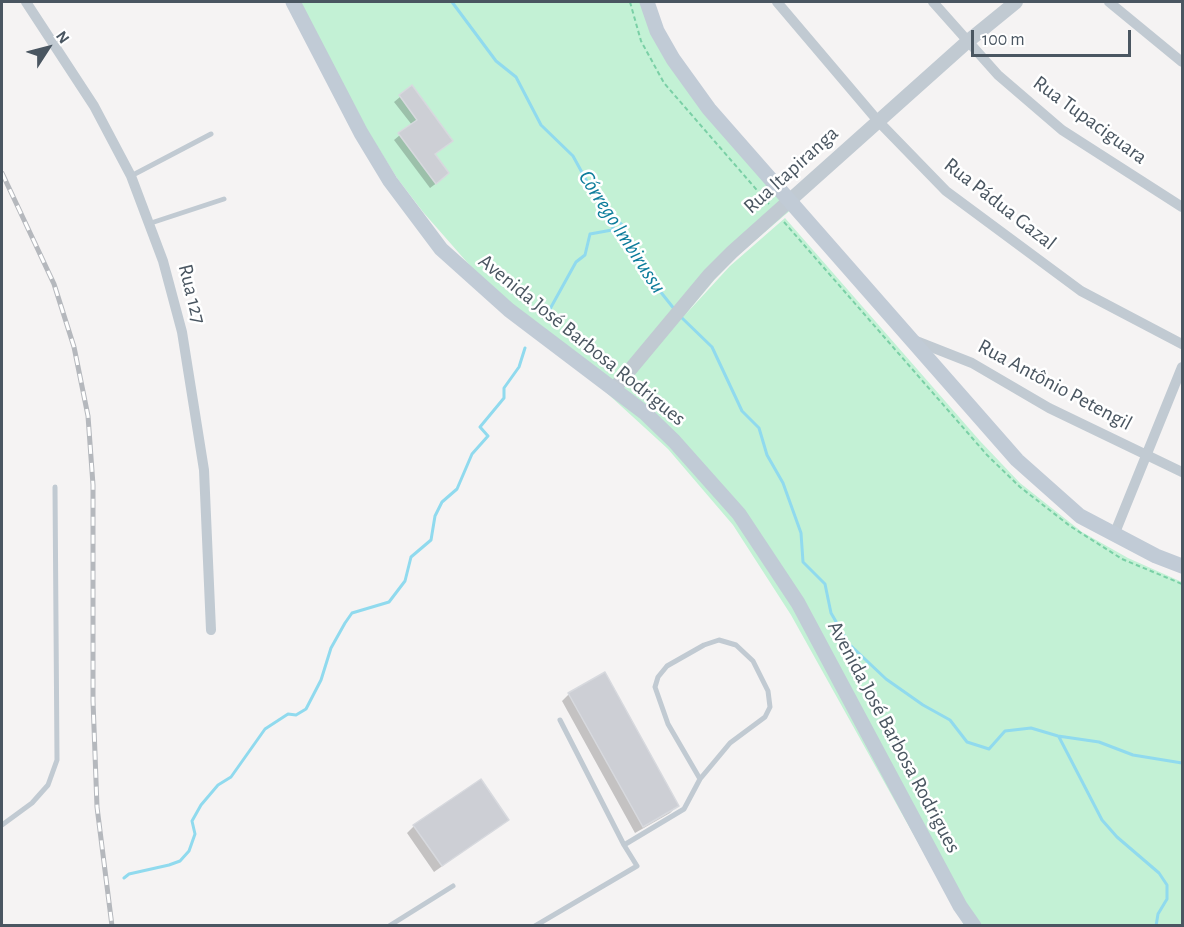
<!DOCTYPE html>
<html>
<head>
<meta charset="utf-8">
<style>
	body { margin:0 }
	#map { position:relative; width:1184px; height:927px; overflow:hidden; background:#f5f3f3; font-family:"Alegreya Sans",sans-serif }
	canvas { display:block }
	.frame { position:absolute; inset:0; border:3px solid #4a5661; pointer-events:none }
	.north { position:absolute; left:18px; top:18px; width:60px; height:60px; -webkit-text-stroke:4px #fff; paint-order:stroke; rotate:54deg; font-size:16px; font-weight:700; line-height:24px; text-align:center; color:#4a5661 }
	.north::after { content:''; display:block; margin:auto; width:21px; height:27px; background:#4a5661; clip-path:polygon(50% 0,100% 100%,50% 72%,0 100%) }
	.scale { position:absolute; left:971px; top:30px; width:160px; height:27px; box-sizing:border-box; border:3px solid #4a5661; border-top:0; padding-left:8px; font-size:18px; line-height:21px; white-space:nowrap; color:#4a5661; -webkit-text-stroke:4px #fff; paint-order:stroke }
</style>
</head>
<body>
<div id="map">
<canvas width="1184" height="927"></canvas>
<div class="frame"></div>
<div class="north">N</div>
<div class="scale">100 m</div>
</div>
<script>
const context = document.querySelector('canvas').getContext('2d');
context.lineJoin = 'round';
function paint(path, color) { context.fillStyle = color; context.fill(path, 'evenodd'); }
const poly = rows => new Path2D(rows.map(r => 'M' + r).join(''));
function trace(path, color, width, dash) { context.strokeStyle = color; context.lineWidth = width; context.lineCap = dash ? 'butt' : 'round'; context.setLineDash(dash || []); context.stroke(path); }
function write(font, color, halo, rows, align = 'center') {
  context.font = font + ' "Alegreya Sans",sans-serif'; context.lineWidth = 5; context.setLineDash([]); context.textBaseline = 'middle'; context.strokeStyle = halo; context.fillStyle = color; for (const [text, x, y, turn = 0] of rows) {
    context.save(); context.translate(x, y); context.rotate((+turn || 0) * Math.PI / 180); context.textAlign = isNaN(turn) ? turn : align; if (halo) context.strokeText(text, 0, 0); context.fillText(text, 0, 0); context.restore();
  }
}
paint(poly([
	[300,2,648,2,656,28,793,208,737,256,715,279,685,315,730,266,785,218,980,441,1020,483,1082,532,1128,558,1182,582,1182,925,964,925,791,615,733,525,668,449,480,277,423,212,397,178,369,133]
]), '#c3f1d5');
paint(poly([
	[412,87,442,179,430,188,394,140,412,125,394,102],
	[569,694,677,806,670,813,635,833,562,701],
	[507,820,434,872,407,833,414,826]
]), '#0003');
trace(poly([
	[452,2,496,61,516,77,541,125,573,156,596,198,625,228,636,261,675,310],
	[681,317,712,347,742,411,759,428,767,455,783,483,801,533,803,562,825,584,831,613,849,644,886,679,923,705,950,720,967,742,989,749,1005,731,1031,728,1058,736,1099,742,1133,755,1182,763],
	[545,318,576,262,585,255,590,234,612,230,616,220],
	[1059,737,1102,820,1117,837,1159,873,1167,885,1167,899,1158,914,1156,926],
	[124,878,129,874,169,865,180,861,189,851,195,834,192,821,201,805,218,785,231,777,265,729,288,714,296,715,306,709,321,680,331,648,345,623,352,613,389,602,405,581,411,557,431,540,435,516,442,502,457,489,472,454,488,436,480,427,504,398,504,388,519,367,525,348]
]), '#90daee', 3);
const building = poly([
	[412,85,453,141,435,154,449,173,436,184,398,133,417,120,399,95,412,85],
	[605,672,679,806,643,827,568,693,605,672],
	[481,779,509,820,442,866,413,825,481,779]
]);
paint(building, '#cdcfd5');
trace(building, '#d7d9de', 1.5);
trace(poly([
	[630,2,641,41,664,83,769,204],
	[784,222,987,455,1020,487,1070,526,1122,559,1182,584]
]), '#7ad0a6', 2, [4.5, 3]);
trace(poly([
	[131,176,211,134],
	[151,223,224,199],
	[560,720,624,845],
	[2,825,32,803,48,785,57,760,55,487],
	[389,926,453,886],
	[535,926,637,866,624,845,684,809,700,779,668,724,655,687,658,677,667,666,704,645,719,640,736,645,753,661,768,691,770,707,765,717,730,743,700,779]
]), '#c1cad2', 5);
trace(poly([
	[26,2,94,106,131,176,163,261,182,332,204,470,211,630],
	[777,2,878,121,946,191,1081,291,1182,344],
	[933,2,998,75,1062,130,1182,207],
	[1109,2,1182,62],
	[911,339,972,363,1049,408,1182,472],
	[1114,535,1182,367]
]), '#c1cad2', 10);
trace(poly([
	[614,389,709,275,732,252,967,42,1016,2]
]), '#c1cad2', 14);
trace(poly([
	[293,2,361,133,390,181,441,249,509,310,645,413,674,441,739,514,798,603,960,906,974,926],
	[647,2,657,31,673,59,709,109,1017,460,1080,516,1156,556,1182,566]
]), '#c1cbd6', 15);
const rail = poly([
	[2,173,54,284,74,347,88,416,93,485,93,701,97,807,112,926]
]);
trace(rail, '#b5b8bd', 5);
trace(rail, '#fff', 3, [9]);
write('21px', '#4a5661', '#fff', [
	["Rua Tupaciguara",1090,120,36],
	["Rua Itapiranga",791,170,-42],
	["Rua Pádua Gazal",1000,204,38],
	["Rua 127",192,294,76],
	["Avenida José Barbosa Rodrigues",582,340,39],
	["Rua Antônio Petengil",1055,385,28],
	["Avenida José Barbosa Rodrigues",894,737,62]
]);
write('italic 22px', '#0c7c9b', '#fff', [
	["Córrego Imbirussu",622,232,57]
]);
</script>
</body>
</html>
